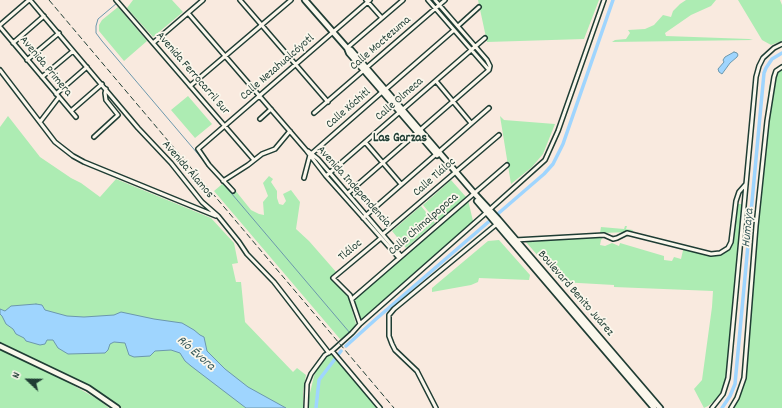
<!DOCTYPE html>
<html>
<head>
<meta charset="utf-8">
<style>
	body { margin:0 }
	#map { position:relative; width:782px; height:408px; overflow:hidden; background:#f9eadf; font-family:Dekko,sans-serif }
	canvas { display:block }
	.north { position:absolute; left:8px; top:360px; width:40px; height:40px; -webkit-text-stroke:3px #fbf7ec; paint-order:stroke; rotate:292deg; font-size:11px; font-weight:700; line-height:16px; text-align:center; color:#1f3d34 }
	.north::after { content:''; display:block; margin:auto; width:14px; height:18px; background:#1f3d34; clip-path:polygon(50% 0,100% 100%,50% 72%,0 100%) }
</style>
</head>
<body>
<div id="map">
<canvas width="782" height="408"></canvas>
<div class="north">N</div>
</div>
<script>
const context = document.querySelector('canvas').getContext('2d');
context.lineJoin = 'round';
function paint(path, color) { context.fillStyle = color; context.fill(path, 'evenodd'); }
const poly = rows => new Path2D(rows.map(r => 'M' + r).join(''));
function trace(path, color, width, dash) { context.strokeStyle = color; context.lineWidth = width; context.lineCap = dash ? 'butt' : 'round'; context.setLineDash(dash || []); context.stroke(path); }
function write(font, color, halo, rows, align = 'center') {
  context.font = font + ' Dekko,sans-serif'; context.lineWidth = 3.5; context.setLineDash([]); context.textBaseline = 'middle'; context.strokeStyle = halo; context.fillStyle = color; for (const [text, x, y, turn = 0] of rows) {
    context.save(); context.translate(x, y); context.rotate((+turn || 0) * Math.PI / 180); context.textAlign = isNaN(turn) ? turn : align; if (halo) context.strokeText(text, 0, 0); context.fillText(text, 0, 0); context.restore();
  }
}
paint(poly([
	[133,0,172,0,183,12,153,37,127,8],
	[478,0,599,0,584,39,487,42],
	[686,0,716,0,711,6,691,15,665,33,666,36,749,39,753,40,612,42,615,40,626,39,630,33,628,30,645,29,654,25,663,15,671,17,673,11,680,4],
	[738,0,780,0,782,5,782,41,771,45,762,40],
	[118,7,147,41,124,61,99,31,99,25,102,20],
	[782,67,782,408,732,408,742,387,769,87,774,73],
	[188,96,212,124,195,138,171,110],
	[8,116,40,157,71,178,81,183,100,197,116,179,211,218,234,243,238,263,232,264,236,282,241,282,245,322,293,372,297,368,306,375,303,392,303,408,122,408,89,386,37,362,0,342,0,127],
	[500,116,504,120,555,124,543,154,532,167,511,184],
	[269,176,273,179,271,182,277,191,277,198,279,204,283,205,286,201,283,194,291,190,300,202,296,229,309,241,337,273,331,278,351,299,351,307,356,324,348,335,340,339,214,191,227,180,251,210,259,214,264,215,263,202,268,196,263,183],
	[451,180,466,197,437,222,423,205],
	[468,200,473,221,360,322,355,308,355,299],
	[737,204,742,204,727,377,724,388,719,397,708,406,704,408,694,389,702,380,712,307,713,291,614,287,614,285,561,282,525,241,525,240,604,236,601,240,600,245,605,246,612,243,619,246,620,243,664,256,664,260,672,261,674,257,681,259,684,246,710,253,719,254,727,249],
	[421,206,435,223,406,248,392,231],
	[625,226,627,226,626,229,633,230,632,232,600,233,601,227,624,229],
	[499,240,530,275,529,280,479,278,478,282,471,285,432,292,432,288,488,241],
	[0,349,64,380,99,400,109,408,0,408],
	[331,353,344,369,378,408,308,408,309,397,314,376,320,364,326,356]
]), '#adecb3');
const water = poly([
	[734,52,737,53,738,55,737,57,730,63,722,74,719,72,718,69,724,62,723,60,725,57,734,52],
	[36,304,42,305,45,310,67,316,84,317,114,315,121,312,154,319,182,323,194,330,200,335,204,337,207,351,225,369,248,387,286,408,246,408,191,366,185,361,180,353,171,350,155,351,150,356,134,357,129,355,125,343,114,342,110,344,108,350,105,353,68,354,58,348,53,340,47,340,45,344,40,345,26,341,24,338,16,334,13,329,6,324,2,316,0,314,0,309,5,311,11,306,36,304]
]);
paint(water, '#9fd5fe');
trace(water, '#6c98ad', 1);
trace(poly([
	[117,3,98,19,96,26,96,33,102,41,350,333]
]), '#6c98ad', 1);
trace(poly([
	[346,346,376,319,544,174,553,164,563,144,613,0],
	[316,408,319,380,341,351],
	[722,408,730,396,735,384,764,73,766,68,772,59,782,53]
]), '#9fd5fe', 3.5);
const street = poly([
	[30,0,138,128,171,163,202,202,218,216,239,242,247,254,274,282,329,353],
	[116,0,254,160],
	[240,0,328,102],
	[366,0,382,18],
	[428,0,489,70],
	[435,0,487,60,490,66,489,70],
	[188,13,306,150,326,176,399,258],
	[0,25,29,0],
	[458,26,479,7],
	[0,27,76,117],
	[13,43,44,16],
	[153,43,203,0],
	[347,48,403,0],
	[27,60,59,33],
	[0,70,55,142,73,156,84,162,216,216],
	[42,77,73,51],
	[436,81,471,123],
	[190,86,291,0],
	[385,90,454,30],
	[56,94,87,67],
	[71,111,102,84],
	[314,113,445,0],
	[260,119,271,109],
	[40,122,59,97],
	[420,130,489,70],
	[94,137,118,115,106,100,105,93,106,89],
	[365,142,401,184],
	[308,151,318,159,401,256],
	[326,176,485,38],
	[304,178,310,155,382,92],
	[223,181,248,165,262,154,275,149,290,131],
	[233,191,209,165,198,149,370,0],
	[348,193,418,132],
	[363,218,489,108],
	[383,234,499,135],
	[515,240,604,235,613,239,617,238,627,233,711,254,720,253,728,248,731,242,736,201,739,192,746,184],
	[352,299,507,165],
	[360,324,350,295,333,278,381,238],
	[332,351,380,408],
	[306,408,307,384,311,374,325,355,332,351,352,333,360,324,487,212,545,160,558,131,604,0],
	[436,408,417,371,395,350,392,344,389,336,389,315,394,309,498,223],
	[712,408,723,394,728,378,756,77,759,66,763,58,774,48,782,44],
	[731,408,737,398,744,378,756,226,767,121,774,77,776,71,782,67]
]);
const secondary = poly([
	[305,0,347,48,351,50,474,193,498,219,660,408],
	[347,48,349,53,437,155],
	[477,201,654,408],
	[0,346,88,388,117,408]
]);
trace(street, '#1f3d34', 6);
trace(secondary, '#1f3d34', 8);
trace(street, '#fbf7ec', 3);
trace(secondary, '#fbf7ec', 4.5);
trace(poly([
	[49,0,394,408]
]), '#1f3d34', 1, [6, 3]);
write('12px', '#1f3d34', '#fbf7ec', [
	["Calle Moctezuma",381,44,-41],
	["Avenida Primera",45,67,50],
	["Calle Nezahualcóyotl",278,68,-41],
	["Avenida Ferrocarril Sur",192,74,49],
	["Calle Olmeca",400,100,-41],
	["Calle Xóchitl",349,109,-41],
	["Avenida Álamos",187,170,49],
	["Calle Tláloc",435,178,-41],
	["Avenida Independencia",353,187,48],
	["Calle Chimalpopoca",424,225,-41],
	["Tláloc",351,251,-40],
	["Boulevard Benito Juárez",575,294,49]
]);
write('bold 13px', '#1f3d34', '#fbf7ec', [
	["Las Garzas",400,139]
]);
write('italic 13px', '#395b5c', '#fbf7ec', [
	["Humaya",749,228,-85],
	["Río Évora",195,354,41]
]);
</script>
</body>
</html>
